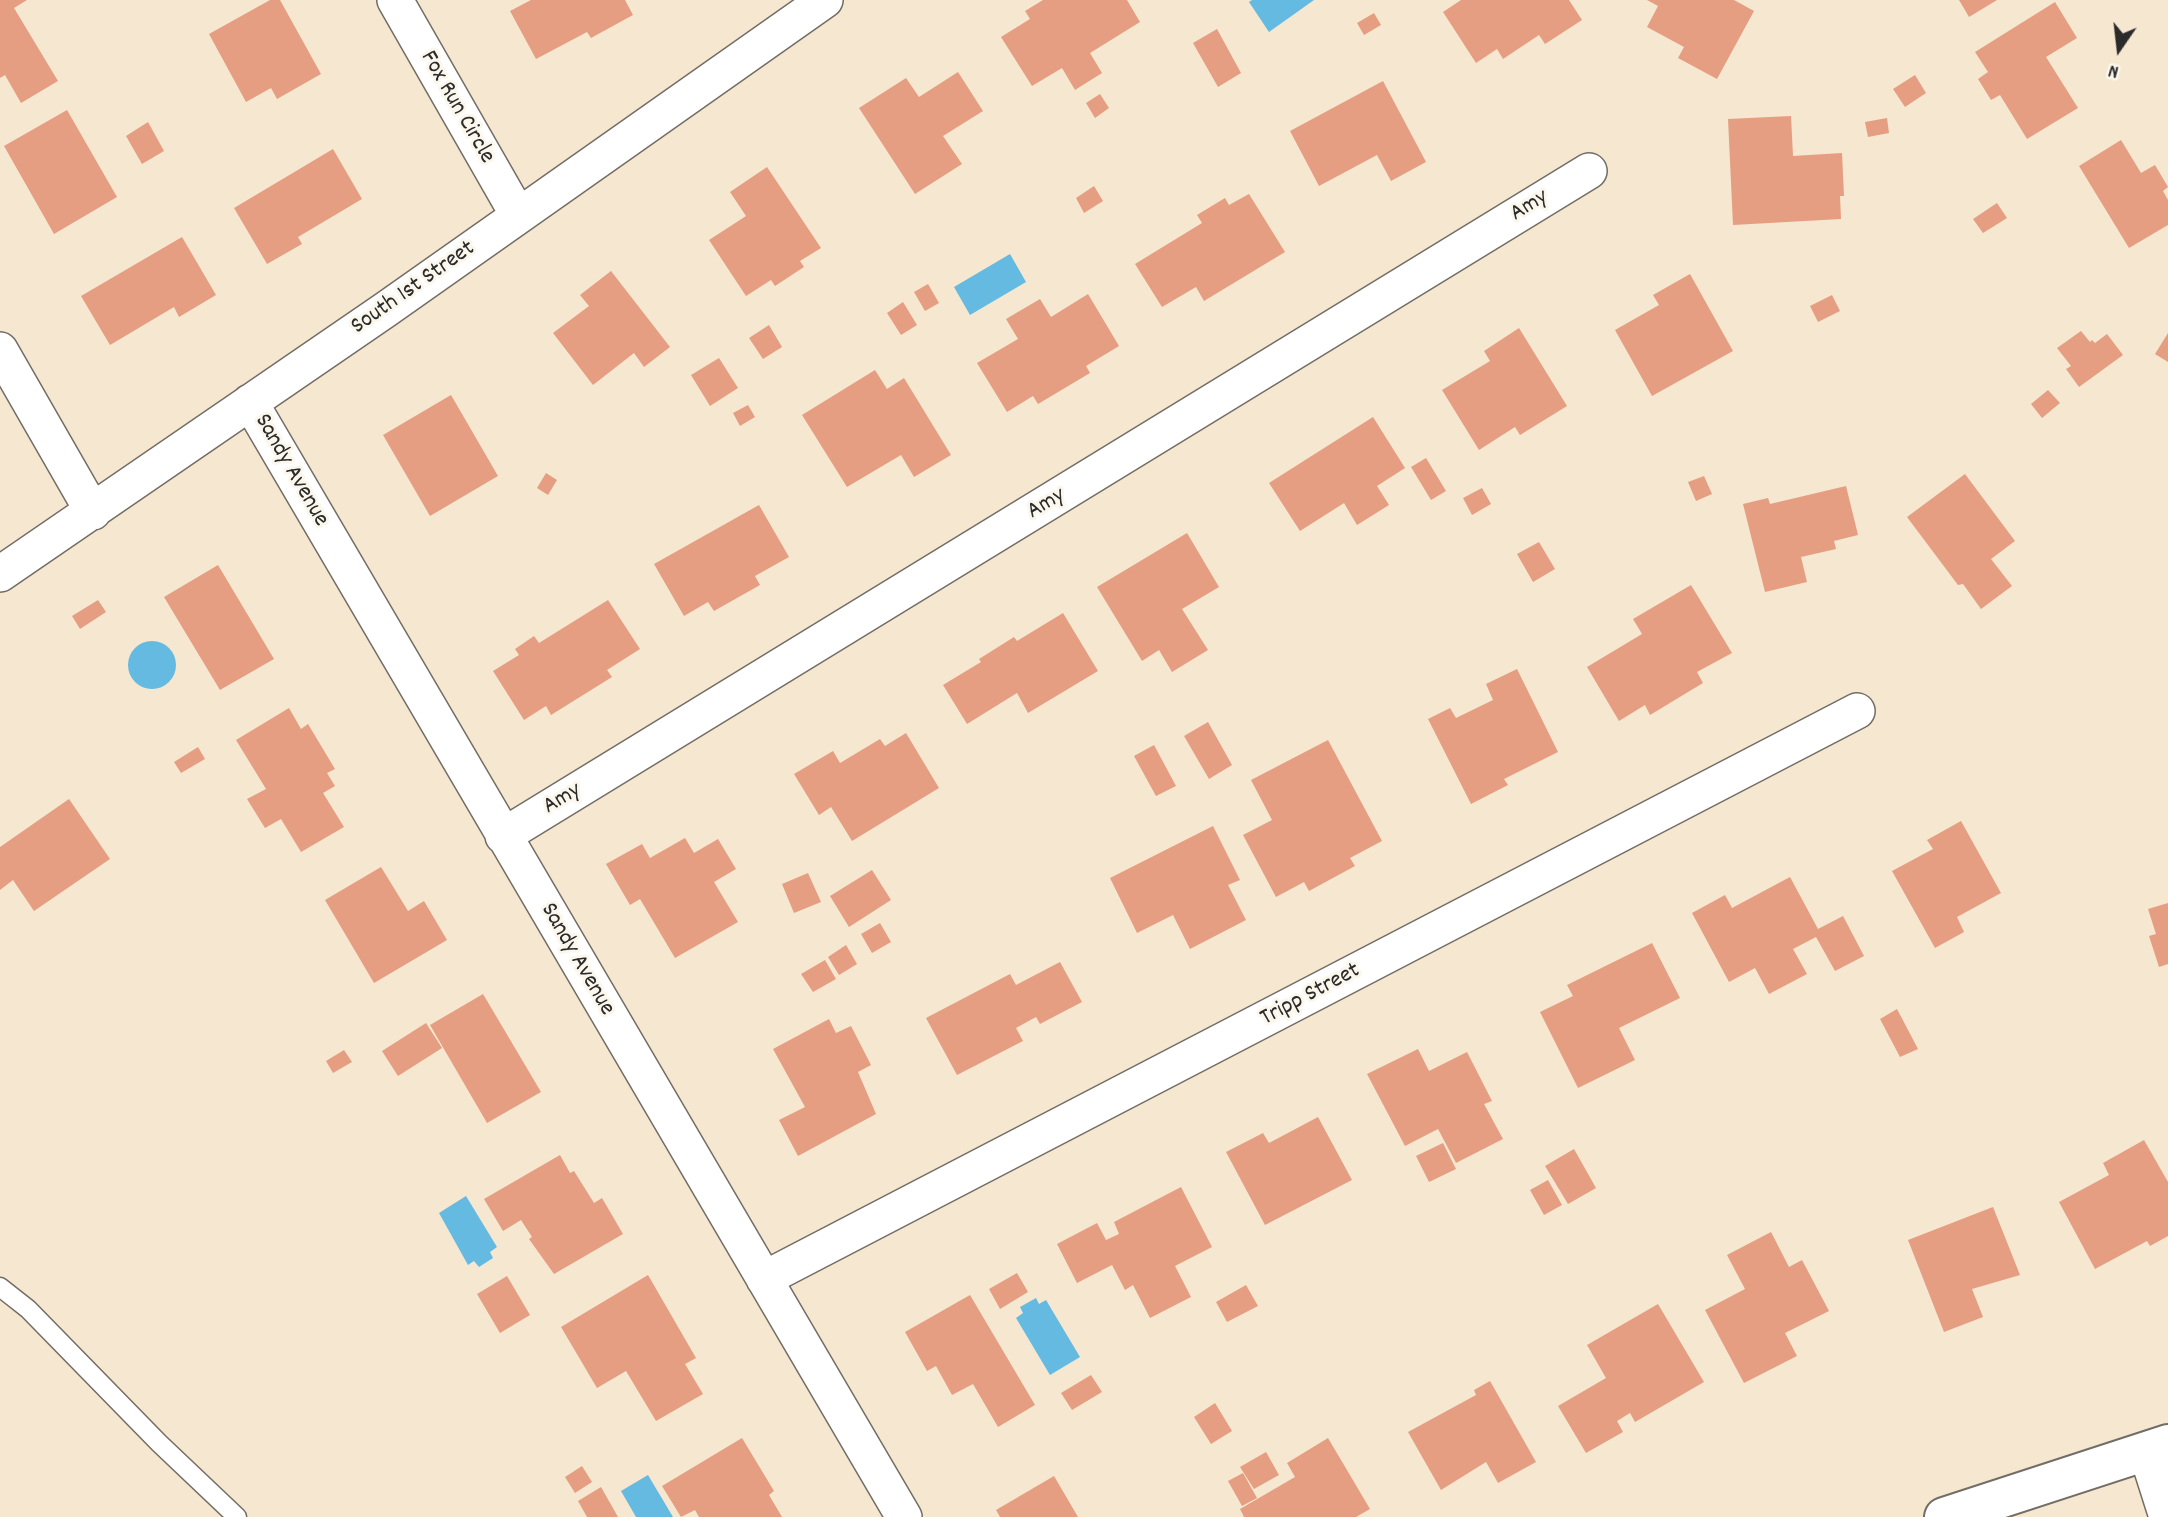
<!DOCTYPE html>
<html>
<head>
<meta charset="utf-8">
<style>
	body { margin:0 }
	#map { position:relative; width:2168px; height:1517px; overflow:hidden; background:#f5e7d0; font-family:Dekko,sans-serif }
	canvas { display:block }
	.north { position:absolute; left:2084px; top:14px; width:70px; height:70px; -webkit-text-stroke:5px #fbf7ec; paint-order:stroke; rotate:194deg; font-size:19px; font-weight:700; line-height:28px; text-align:center; color:#2b2b2b }
	.north::after { content:''; display:block; margin:auto; width:24px; height:32px; background:#2b2b2b; clip-path:polygon(50% 0,100% 100%,50% 72%,0 100%) }
</style>
</head>
<body>
<div id="map">
<canvas width="2168" height="1517"></canvas>
<div class="north">N</div>
</div>
<script>
const context = document.querySelector('canvas').getContext('2d');
context.lineJoin = 'round';
function paint(path, color) { context.fillStyle = color; context.fill(path, 'evenodd'); }
const poly = rows => new Path2D(rows.map(r => 'M' + r).join(''));
function trace(path, color, width, dash) { context.strokeStyle = color; context.lineWidth = width; context.lineCap = dash ? 'butt' : 'round'; context.setLineDash(dash || []); context.stroke(path); }
function write(font, color, halo, rows, align = 'center') {
  context.font = font + ' Dekko,sans-serif'; context.lineWidth = 6; context.setLineDash([]); context.textBaseline = 'middle'; context.strokeStyle = halo; context.fillStyle = color; for (const [text, x, y, turn = 0] of rows) {
    context.save(); context.translate(x, y); context.rotate((+turn || 0) * Math.PI / 180); context.textAlign = isNaN(turn) ? turn : align; if (halo) context.strokeText(text, 0, 0); context.fillText(text, 0, 0); context.restore();
  }
}
paint(poly([
	[1252,0,1314,0,1269,32,1249,2],
	[1010,254,1026,282,970,315,954,287],
	'128 665a24 24 0 1 1 48 0a24 24 0 1 1-48 0Z',
	[466,1196,497,1247,490,1252,493,1258,479,1267,474,1261,468,1265,439,1213],
	[1036,1298,1039,1304,1046,1300,1080,1357,1050,1375,1016,1318,1023,1313,1020,1307],
	[648,1475,673,1517,636,1517,621,1491]
]), '#64bae1');
paint(poly([
	[0,0,27,0,14,8,58,81,21,103,5,75,0,78],
	[270,0,280,0,321,74,277,99,271,88,246,102,209,34],
	[531,0,625,0,633,15,591,38,587,32,536,59,510,11],
	[1043,0,1127,0,1140,22,1090,53,1102,73,1075,90,1062,68,1032,86,1001,37,1030,19,1025,11],
	[1461,0,1569,0,1582,20,1545,44,1539,35,1503,59,1497,49,1476,63,1443,12],
	[1647,0,1734,0,1754,11,1717,79,1678,58,1684,47,1647,27,1658,6],
	[1959,0,1997,0,1969,17],
	[2055,2,2077,38,2046,57,2078,108,2027,139,2000,95,1991,100,1978,79,1988,72,1975,52],
	[1374,13,1381,25,1364,35,1357,23],
	[1217,29,1241,73,1218,87,1193,43],
	[958,72,983,111,943,136,962,164,915,194,859,108,906,78,919,97],
	[1915,75,1926,93,1905,107,1893,89],
	[1383,81,1426,162,1391,181,1377,155,1319,186,1290,131],
	[1100,94,1109,108,1095,118,1086,103],
	[67,110,117,197,54,234,4,146],
	[1791,116,1793,156,1842,153,1844,196,1840,196,1841,219,1733,225,1728,119],
	[1887,118,1889,133,1868,137,1865,122],
	[148,122,164,151,142,164,126,136],
	[2121,140,2141,173,2155,165,2168,187,2163,191,2168,200,2168,225,2129,248,2079,166],
	[333,149,362,199,298,237,302,244,267,264,234,208],
	[767,167,821,248,800,261,804,267,775,286,771,280,746,296,709,240,746,216,730,192],
	[1094,186,1103,201,1084,213,1076,198],
	[1249,194,1285,252,1204,301,1196,287,1162,307,1135,264,1202,223,1197,215,1225,198,1229,205],
	[1997,203,2007,218,1983,233,1973,219],
	[182,237,216,295,179,317,174,307,110,345,81,296],
	[611,271,670,347,644,367,634,353,593,385,553,333,589,306,580,295],
	[1690,274,1733,351,1652,396,1615,330,1659,305,1653,295],
	[928,284,939,303,925,311,914,292],
	[1088,294,1119,346,1086,366,1090,373,1038,404,1033,396,1007,412,977,363,1018,339,1006,319,1040,299,1051,317],
	[1832,295,1840,311,1818,322,1810,306],
	[903,302,917,325,901,335,887,313],
	[769,325,782,347,763,359,749,338],
	[1519,328,1567,406,1520,435,1515,427,1479,450,1442,390,1490,361,1484,351],
	[2081,331,2090,342,2092,340,2095,343,2107,334,2123,355,2079,387,2066,369,2071,366,2057,348],
	[2168,333,2168,362,2155,354],
	[719,358,738,388,710,406,691,375],
	[875,370,887,389,904,378,951,455,914,477,901,455,847,487,802,415],
	[2048,390,2060,403,2042,418,2031,404],
	[451,395,498,476,430,516,383,435],
	[748,405,755,417,740,426,733,413],
	[1373,417,1405,468,1377,486,1389,505,1357,525,1344,503,1300,531,1269,483],
	[1426,458,1446,491,1431,500,1411,467],
	[546,473,557,480,548,495,537,488],
	[1965,474,2015,541,1991,559,2012,586,1981,609,1963,584,1958,585,1907,517],
	[1704,476,1712,494,1696,501,1688,482],
	[1846,486,1858,535,1834,541,1836,549,1801,557,1807,582,1765,592,1743,504,1768,498,1770,504],
	[1482,488,1491,504,1472,515,1463,498],
	[759,505,789,557,755,576,760,585,714,611,708,602,684,616,654,564],
	[1187,533,1219,587,1182,609,1208,650,1172,672,1159,650,1142,661,1097,587],
	[1539,542,1555,569,1533,582,1517,554],
	[218,565,274,659,220,690,164,597],
	[1691,585,1732,653,1697,672,1703,683,1650,715,1645,705,1619,721,1587,667,1642,634,1633,619],
	[98,600,106,612,80,629,72,616],
	[608,600,640,649,607,670,612,677,551,715,546,706,524,720,493,671,519,655,515,649,534,636,539,643],
	[1063,613,1098,671,1028,713,1017,693,967,724,943,685,981,662,979,659,1014,637,1017,641],
	[1517,669,1558,752,1504,779,1508,785,1471,804,1428,719,1450,708,1456,718,1493,700,1486,684],
	[289,708,301,729,308,724,335,769,327,773,335,786,323,793,344,827,301,852,281,819,265,828,247,799,266,789,236,740],
	[1208,722,1232,765,1209,779,1184,736],
	[906,733,939,788,852,841,831,807,819,815,794,774,833,751,840,763,880,739,885,746],
	[1328,740,1382,841,1350,858,1355,866,1309,891,1304,882,1276,897,1243,835,1272,820,1251,780],
	[1154,745,1176,786,1156,796,1134,756],
	[198,747,205,759,181,773,174,762],
	[69,799,110,859,34,911,13,880,0,890,0,847],
	[1961,821,2001,893,1957,917,1964,932,1935,948,1892,871,1933,849,1927,840],
	[1213,826,1240,880,1228,885,1246,920,1190,949,1173,915,1137,933,1110,878],
	[685,838,694,853,718,839,736,869,714,882,738,922,675,958,640,899,630,905,606,864,642,844,650,858],
	[381,867,408,911,424,901,447,940,374,983,325,900],
	[872,870,891,900,849,927,830,896],
	[808,873,821,902,794,913,782,884],
	[1790,877,1818,929,1843,916,1864,956,1835,971,1816,937,1793,949,1807,974,1769,994,1755,968,1729,982,1692,913,1725,895,1732,908],
	[2168,903,2168,964,2159,967,2149,936,2156,934,2148,909],
	[880,923,891,942,872,953,861,934],
	[1652,943,1680,998,1619,1028,1635,1060,1578,1088,1540,1012,1573,996,1567,985],
	[846,945,857,964,839,975,828,957],
	[825,960,836,979,813,992,801,974],
	[1060,962,1082,1002,1040,1024,1036,1017,1016,1028,1023,1041,957,1075,926,1018,1010,974,1016,985],
	[483,994,541,1092,487,1123,430,1025],
	[1897,1009,1918,1049,1900,1057,1880,1019],
	[829,1019,836,1033,851,1026,871,1065,858,1072,876,1114,798,1156,779,1120,805,1107,773,1049],
	[426,1023,442,1048,398,1076,382,1051],
	[1418,1049,1429,1071,1467,1052,1492,1101,1484,1104,1503,1139,1456,1163,1438,1129,1405,1146,1367,1074],
	[344,1050,352,1062,333,1073,326,1061],
	[1318,1117,1352,1180,1265,1225,1226,1152,1263,1133,1269,1143],
	[2144,1140,2168,1182,2168,1236,2150,1246,2147,1241,2095,1269,2059,1202,2109,1175,2103,1163],
	[1443,1143,1456,1169,1429,1182,1416,1156],
	[1574,1149,1596,1188,1568,1204,1545,1166],
	[560,1155,570,1173,574,1171,594,1203,602,1198,623,1234,554,1274,529,1239,532,1237,521,1220,503,1231,484,1199],
	[1548,1180,1562,1205,1544,1215,1530,1190],
	[1181,1187,1212,1247,1175,1266,1191,1297,1150,1318,1133,1285,1125,1290,1112,1265,1077,1283,1057,1244,1097,1223,1106,1240,1119,1234,1114,1222],
	[1993,1207,2020,1275,1972,1289,1983,1317,1944,1332,1908,1240],
	[1771,1232,1789,1267,1802,1260,1829,1311,1785,1333,1797,1356,1744,1383,1705,1310,1745,1289,1727,1255],
	[1017,1273,1028,1292,1000,1309,989,1289],
	[648,1275,696,1358,685,1364,703,1394,656,1421,626,1371,597,1388,561,1327],
	[507,1276,530,1315,500,1333,477,1294],
	[1246,1285,1258,1306,1227,1322,1216,1302],
	[970,1295,1035,1405,998,1427,973,1384,952,1395,936,1366,927,1371,905,1332],
	[1658,1304,1704,1382,1635,1422,1630,1413,1617,1421,1623,1432,1586,1453,1558,1406,1606,1378,1587,1345],
	[1091,1375,1102,1392,1072,1410,1061,1393],
	[1490,1381,1536,1462,1498,1483,1486,1462,1441,1490,1408,1432,1476,1395,1474,1390],
	[1215,1403,1232,1431,1211,1444,1194,1417],
	[742,1438,774,1491,769,1495,782,1517,699,1517,695,1510,681,1517,662,1486],
	[1328,1438,1370,1509,1356,1517,1244,1517,1240,1509,1295,1477,1287,1463],
	[1266,1452,1279,1475,1254,1489,1240,1467],
	[582,1466,592,1482,575,1493,565,1477],
	[1243,1473,1257,1498,1242,1506,1228,1481],
	[1054,1476,1078,1517,1000,1517,996,1510],
	[601,1487,618,1517,587,1517,578,1501]
]), '#e59e81');
const service = poly([
	[0,1287,28,1309,159,1443,237,1517]
]);
const minor = poly([
	[395,0,518,215],
	[0,350,93,512],
	[250,402,904,1517],
	[0,574,385,310,825,0],
	[503,836,1589,171],
	[764,1279,1857,711],
	[2146,1451,2167,1517]
]);
const secondary = poly([
	[1944,1517,2168,1444]
]);
trace(service, '#726d65', 21);
trace(minor, '#726d65', 38);
trace(secondary, '#726d65', 42);
trace(service, '#fff', 18);
trace(minor, '#fff', 35);
trace(secondary, '#fff', 38);
write('24px', '#2b2b2b', '#fbf7ec', [
	["Fox Run Circle",456,108,60],
	["Amy",1530,207,-32],
	["South 1st Street",414,289,-35],
	["Sandy Avenue",290,471,60],
	["Amy",1047,505,-31],
	["Amy",563,800,-31],
	["Sandy Avenue",576,960,60],
	["Tripp Street",1311,996,-28]
]);
</script>
</body>
</html>
